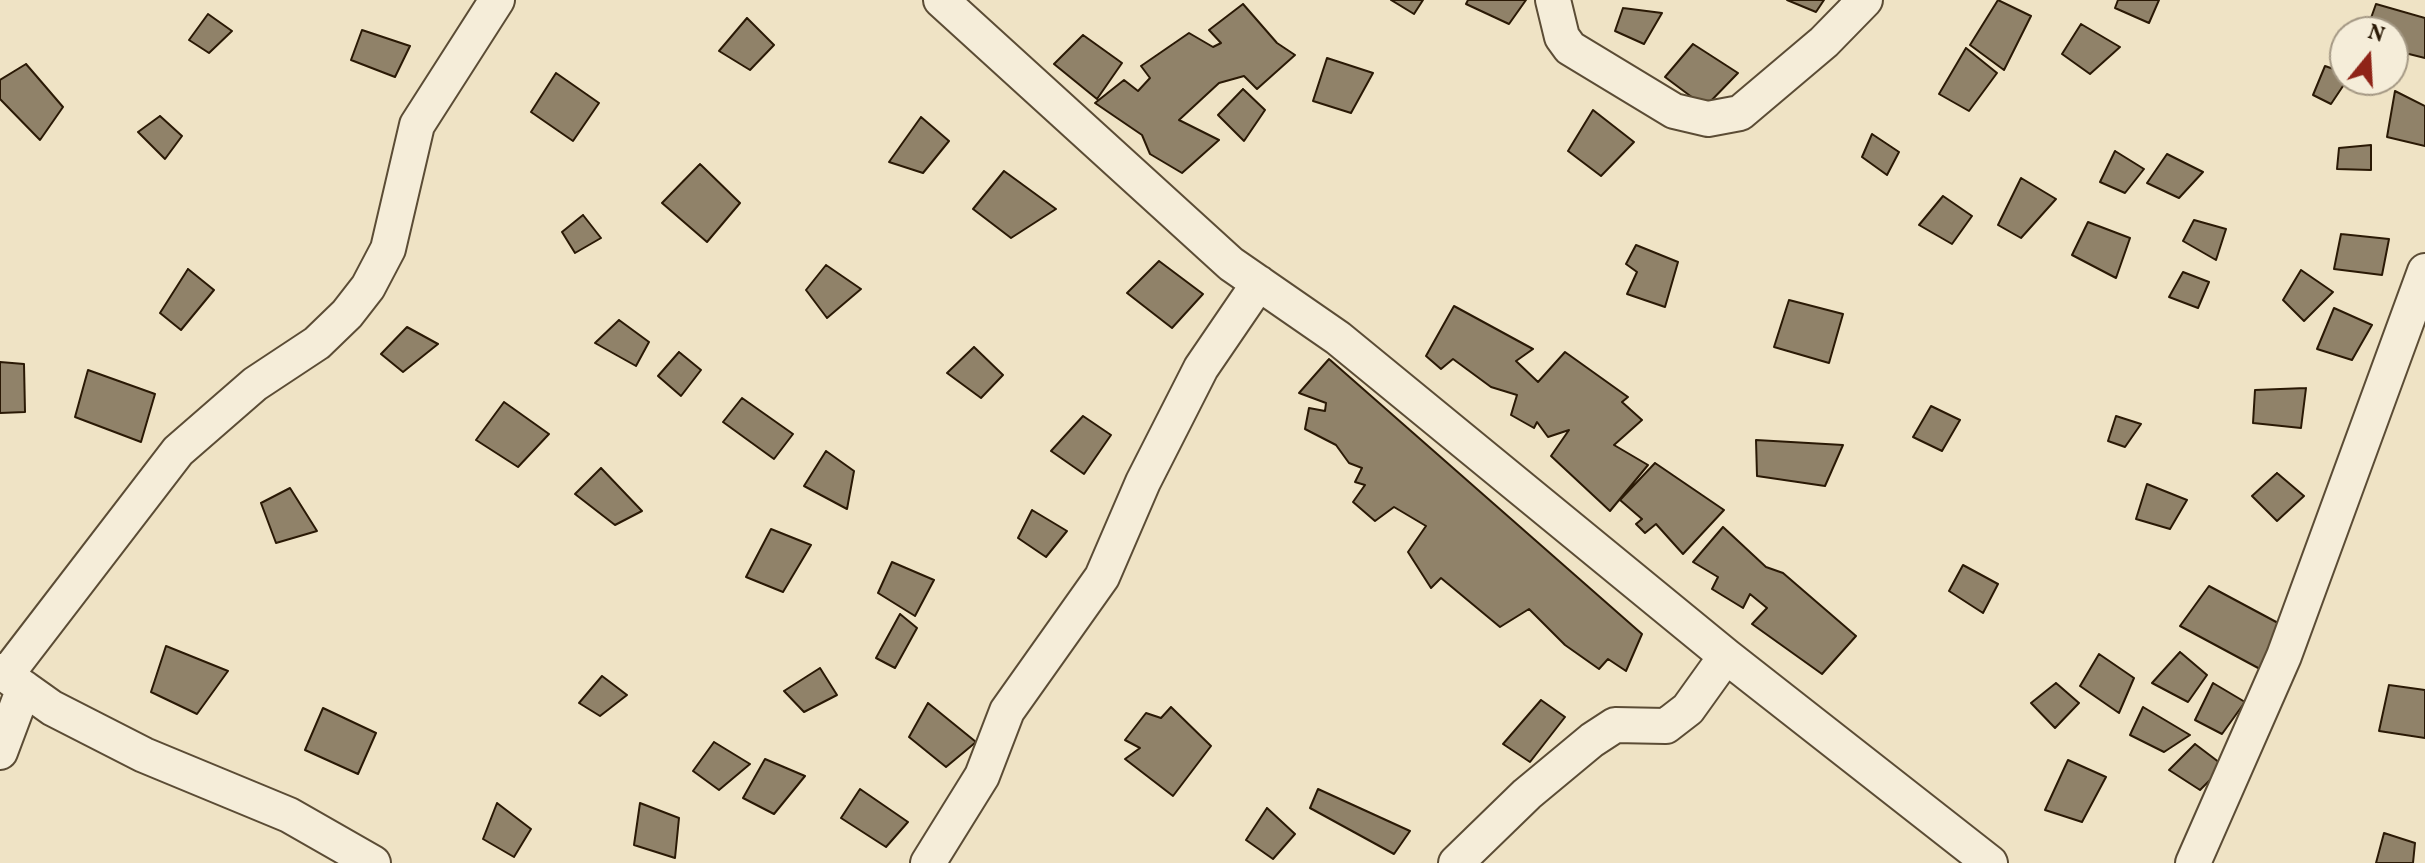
<!DOCTYPE html>
<html>
<head>
<meta charset="utf-8">
<style>
	body { margin:0 }
	#map { position:relative; width:2425px; height:863px; overflow:hidden; background:#efe3c5; font-family:Vollkorn,serif }
	canvas { display:block }
	.north { position:absolute; left:2329px; top:16px; width:80px; height:80px; box-sizing:border-box; background:#f5edd9; border:2px solid #a49884; border-radius:50%; rotate:18deg; font-size:22px; font-weight:700; line-height:32px; text-align:center; color:#2a1905 }
	.north::after { content:''; display:block; margin:auto; width:28px; height:36px; background:#8f2418; clip-path:polygon(50% 0,100% 100%,50% 72%,0 100%) }
</style>
</head>
<body>
<div id="map">
<canvas width="2425" height="863"></canvas>
<div class="north">N</div>
</div>
<script>
const context = document.querySelector('canvas').getContext('2d');
context.lineJoin = 'round';
function paint(path, color) { context.fillStyle = color; context.fill(path, 'evenodd'); }
const poly = rows => new Path2D(rows.map(r => 'M' + r).join(''));
function trace(path, color, width, dash) { context.strokeStyle = color; context.lineWidth = width; context.lineCap = dash ? 'butt' : 'round'; context.setLineDash(dash || []); context.stroke(path); }
const building = poly([
	[1391,0,1423,0,1414,14,1391,0],
	[1468,0,1526,0,1509,24,1466,4,1468,0],
	[1787,0,1824,0,1816,12,1787,0],
	[1998,0,2031,16,2004,70,1970,45,1998,0],
	[2118,0,2159,0,2149,23,2115,8,2118,0],
	[1243,4,1277,43,1295,55,1257,89,1244,76,1219,83,1179,120,1219,140,1182,173,1150,154,1142,135,1095,103,1124,80,1138,91,1150,78,1141,66,1189,33,1213,47,1221,43,1209,30,1243,4],
	[2376,4,2425,18,2425,58,2393,50,2393,32,2366,32,2376,4],
	[1623,8,1662,13,1644,44,1615,31,1623,8],
	[208,14,232,31,209,53,189,40,208,14],
	[747,18,774,45,750,70,719,51,747,18],
	[2081,24,2120,47,2090,74,2062,54,2081,24],
	[362,30,410,46,395,77,351,60,362,30],
	[1083,35,1122,63,1097,99,1054,64,1083,35],
	[1693,44,1738,73,1705,107,1665,77,1693,44],
	[1966,48,1997,73,1969,111,1939,94,1966,48],
	[1327,58,1373,73,1351,113,1313,101,1327,58],
	[26,64,63,107,40,140,0,99,0,80,26,64],
	[2325,66,2345,73,2347,80,2331,104,2313,95,2325,66],
	[556,73,599,103,573,141,531,112,556,73],
	[1243,89,1265,110,1244,141,1218,115,1243,89],
	[2395,91,2425,106,2425,146,2387,137,2395,91],
	[1593,110,1634,142,1601,176,1568,151,1593,110],
	[160,116,182,136,165,159,138,132,160,116],
	[921,117,949,141,923,173,889,162,921,117],
	[1872,134,1899,152,1887,175,1862,157,1872,134],
	[2371,145,2371,170,2337,169,2339,148,2371,145],
	[2115,151,2144,169,2125,193,2100,182,2115,151],
	[2167,154,2203,172,2179,198,2147,183,2167,154],
	[700,164,740,203,707,242,662,203,700,164],
	[1004,171,1056,209,1011,238,973,209,1004,171],
	[2021,178,2056,199,2021,238,1998,225,2021,178],
	[1943,196,1972,216,1952,244,1919,225,1943,196],
	[583,215,601,238,575,253,562,232,583,215],
	[2194,220,2226,229,2216,260,2183,241,2194,220],
	[2088,222,2130,238,2116,278,2072,255,2088,222],
	[2341,234,2389,239,2382,275,2334,269,2341,234],
	[1636,245,1678,262,1665,307,1627,294,1637,272,1626,264,1636,245],
	[1159,261,1203,294,1172,328,1127,293,1159,261],
	[826,265,861,289,827,318,806,290,826,265],
	[188,269,214,290,181,330,160,313,188,269],
	[2301,270,2333,292,2304,321,2283,300,2301,270],
	[2183,272,2209,282,2198,308,2169,297,2183,272],
	[1789,300,1843,314,1829,363,1774,347,1789,300],
	[1454,306,1533,349,1516,361,1538,382,1565,352,1628,397,1622,402,1642,420,1614,445,1648,465,1610,511,1551,456,1569,430,1548,437,1537,422,1534,428,1511,415,1517,395,1491,387,1453,359,1441,369,1426,356,1454,306],
	[2334,308,2372,325,2352,360,2317,349,2334,308],
	[619,320,649,342,636,366,595,343,619,320],
	[407,327,438,344,403,372,381,354,407,327],
	[974,347,1003,375,981,398,947,373,974,347],
	[679,352,701,370,681,396,658,376,679,352],
	[1329,359,1642,634,1626,671,1608,659,1599,669,1565,645,1529,609,1500,627,1441,578,1431,588,1408,552,1426,526,1394,507,1375,521,1353,502,1365,485,1355,482,1362,468,1349,463,1336,445,1305,429,1309,408,1325,411,1326,403,1299,393,1329,359],
	[0,362,24,364,25,412,0,413,0,362],
	[88,370,155,394,141,442,75,417,88,370],
	[2306,388,2301,428,2253,423,2255,390,2306,388],
	[742,398,793,434,774,459,723,422,742,398],
	[504,402,549,434,518,467,476,440,504,402],
	[1931,406,1960,420,1942,451,1913,437,1931,406],
	[1083,416,1111,435,1084,474,1051,451,1083,416],
	[2116,416,2141,424,2125,447,2108,441,2116,416],
	[1756,440,1843,445,1825,486,1757,476,1756,440],
	[826,451,854,471,847,509,804,486,826,451],
	[1655,463,1724,510,1683,554,1656,524,1645,533,1636,524,1642,519,1620,500,1655,463],
	[601,468,642,511,615,525,575,494,601,468],
	[2277,473,2304,496,2277,521,2252,496,2277,473],
	[2147,484,2187,500,2170,529,2136,519,2147,484],
	[290,488,317,531,276,543,261,503,290,488],
	[1032,510,1067,531,1046,557,1018,538,1032,510],
	[1723,527,1766,567,1783,573,1856,636,1822,674,1752,624,1767,608,1750,594,1743,608,1712,589,1718,577,1693,562,1723,527],
	[771,529,811,545,783,592,746,577,771,529],
	[892,562,934,580,915,616,878,593,892,562],
	[1963,565,1998,584,1983,613,1949,591,1963,565],
	[2209,586,2280,624,2260,669,2180,626,2209,586],
	[900,614,917,628,895,668,876,658,900,614],
	[166,646,228,671,197,714,151,692,166,646],
	[2180,652,2207,675,2188,702,2152,683,2180,652],
	[2099,654,2134,678,2119,713,2080,686,2099,654],
	[820,668,837,695,804,712,784,691,820,668],
	[602,676,627,695,600,716,579,703,602,676],
	[2056,683,2079,703,2055,728,2031,703,2056,683],
	[2213,683,2245,702,2222,734,2195,720,2213,683],
	[2389,685,2425,690,2425,738,2379,731,2389,685],
	[1541,700,1565,717,1530,762,1503,744,1541,700],
	[928,703,976,742,946,767,909,737,928,703],
	[1171,707,1211,746,1173,796,1125,759,1140,748,1125,740,1146,713,1161,718,1171,707],
	[2143,707,2190,735,2164,752,2130,735,2143,707],
	[323,708,376,733,358,774,305,750,323,708],
	[714,742,750,764,719,790,693,771,714,742],
	[2195,744,2224,766,2200,790,2169,770,2195,744],
	[765,759,805,776,774,814,743,798,765,759],
	[2068,760,2106,777,2082,822,2045,810,2068,760],
	[860,789,908,822,886,847,841,818,860,789],
	[1318,789,1410,831,1394,854,1310,808,1318,789],
	[497,803,531,829,514,857,483,839,497,803],
	[640,803,679,818,675,858,634,845,640,803],
	[1267,808,1295,834,1273,859,1246,840,1267,808],
	[2384,833,2415,843,2413,863,2376,863,2384,833]
]);
paint(building, '#908269');
trace(building, '#2a1905', 2);
const street = poly([
	[941,0,1231,264,1338,338,1726,656,1990,863],
	[1553,0,1562,37,1570,48,1674,111,1708,119,1740,113,1824,42,1865,0],
	[0,671,52,708,144,755,289,815,373,863],
	[6,675,178,451,255,384,317,343,347,314,368,287,388,249,417,125,497,0],
	[0,752,24,688],
	[928,863,982,776,1007,711,1102,577,1143,482,1201,368,1259,283],
	[1456,863,1527,794,1592,740,1615,725,1666,726,1688,709,1726,656],
	[2193,863,2284,656,2425,271]
]);
trace(street, '#5b4c35', 38);
trace(street, '#f5edd9', 34);
</script>
</body>
</html>
